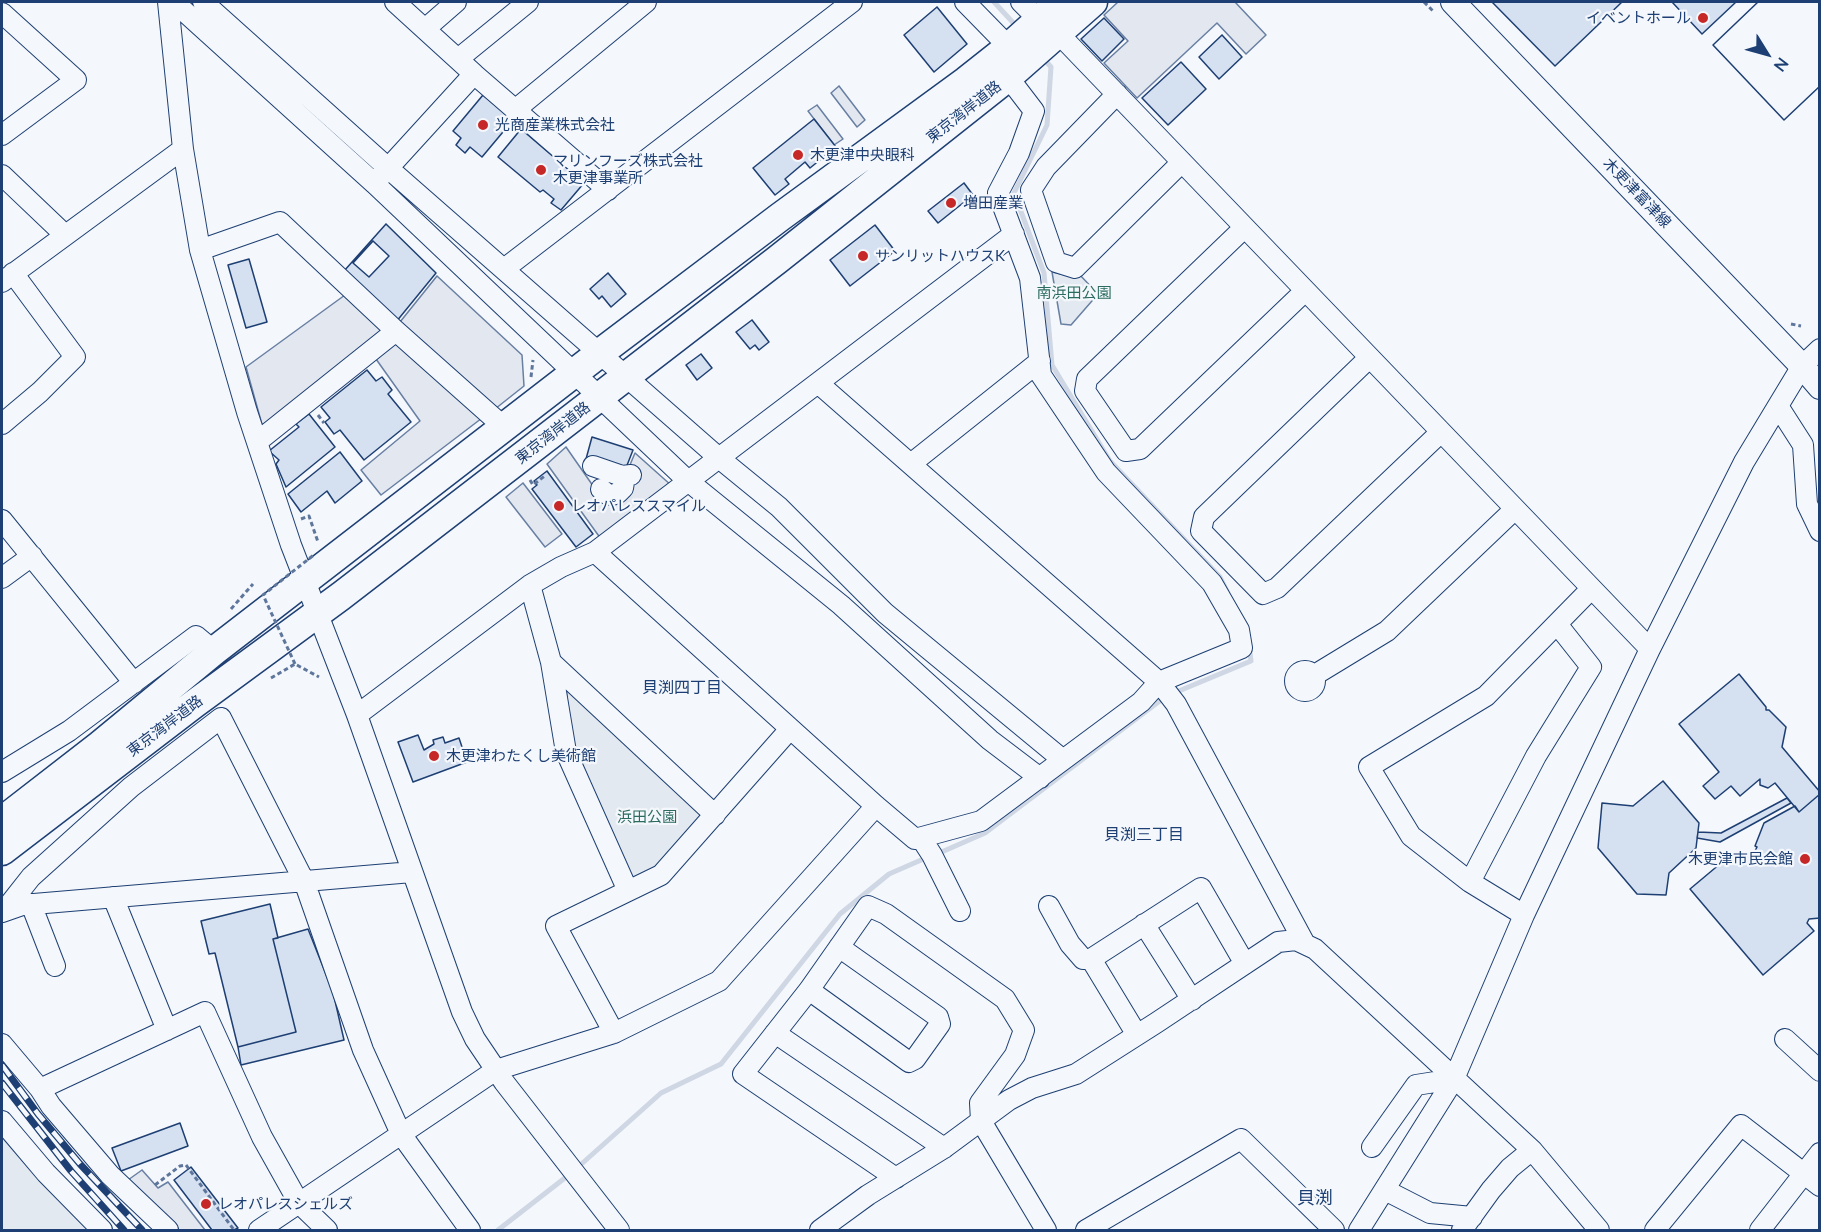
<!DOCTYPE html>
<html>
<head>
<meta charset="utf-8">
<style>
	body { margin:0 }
	#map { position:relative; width:1821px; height:1232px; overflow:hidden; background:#f4f7fb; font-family:Lato,sans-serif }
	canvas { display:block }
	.frame { position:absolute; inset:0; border:3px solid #1d3f73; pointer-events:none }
	.north { position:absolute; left:1737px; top:24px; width:60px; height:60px; -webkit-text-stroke:4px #f4f7fb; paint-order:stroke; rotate:127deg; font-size:16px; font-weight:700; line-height:24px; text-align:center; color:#1d3f73 }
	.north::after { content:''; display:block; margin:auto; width:21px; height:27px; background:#1d3f73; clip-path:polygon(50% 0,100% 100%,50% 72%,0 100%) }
</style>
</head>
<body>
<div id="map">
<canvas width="1821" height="1232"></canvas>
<div class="frame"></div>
<div class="north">N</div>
</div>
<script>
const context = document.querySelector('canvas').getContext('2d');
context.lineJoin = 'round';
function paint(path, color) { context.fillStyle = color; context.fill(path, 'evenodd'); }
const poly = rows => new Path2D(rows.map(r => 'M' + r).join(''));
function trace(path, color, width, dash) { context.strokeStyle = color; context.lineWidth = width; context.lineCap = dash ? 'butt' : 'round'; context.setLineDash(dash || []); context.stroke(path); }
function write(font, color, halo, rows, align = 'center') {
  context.font = font + ' Lato,"Noto Sans JP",sans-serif'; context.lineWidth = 4.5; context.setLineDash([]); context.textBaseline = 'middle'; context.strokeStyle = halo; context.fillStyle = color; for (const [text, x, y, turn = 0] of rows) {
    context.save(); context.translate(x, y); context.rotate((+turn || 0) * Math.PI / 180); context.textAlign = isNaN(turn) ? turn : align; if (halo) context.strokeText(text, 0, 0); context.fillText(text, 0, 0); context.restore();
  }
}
const green = poly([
	[1052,272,1070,276,1079,274,1098,294,1071,325,1061,324,1052,272],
	[566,688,699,810,701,818,658,869,636,879,629,876,572,745,566,688],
	[2,1129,95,1230,2,1230,2,1129]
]);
paint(green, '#e3e9f0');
trace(green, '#687fa3', 1.5);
const parking = poly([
	[1118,2,1235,2,1266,35,1246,54,1217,23,1137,98,1104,63,1128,41,1104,15,1118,2],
	[839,86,865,120,857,127,831,93,839,86],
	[817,105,843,139,834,145,808,111,817,105],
	[437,276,522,355,524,386,495,409,400,322,437,276],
	[345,295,385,332,263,428,246,367,345,295],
	[400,339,486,415,381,495,361,470,420,421,376,359,400,339],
	[566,447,607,506,637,480,627,472,635,453,672,486,601,539,547,464,566,447],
	[523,483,562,534,545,547,506,497,523,483],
	[142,1170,158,1188,168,1182,205,1230,179,1230,128,1180,142,1170]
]);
paint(parking, '#e3e8f0');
trace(parking, '#687fa3', 1.5);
trace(poly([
	[994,2,1018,28],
	[1043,58,1051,67,1047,125,1014,193,1044,273,1052,365,1110,461,1220,577,1227,591],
	[1174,693,1251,661,1249,646],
	[937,854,985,833,1165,697],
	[577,1168,661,1093,721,1064,840,914,889,874,928,857],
	[498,1230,570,1174]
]), '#cfd7e4', 5);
const building = poly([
	[1492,2,1622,2,1555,66,1492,2],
	[1672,2,1736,2,1702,34,1672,2],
	[1758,2,1820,2,1820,86,1784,120,1713,45,1758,2],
	[1758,2,1820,2,1820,86,1784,120,1713,45,1758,2],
	[937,7,967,44,934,72,904,35,937,7],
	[1104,18,1124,39,1102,61,1081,39,1104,18],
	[1222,35,1242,57,1219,79,1199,57,1222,35],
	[1181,62,1206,89,1168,125,1142,98,1181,62],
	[483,95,513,120,482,157,470,147,465,153,456,145,461,138,453,131,483,95],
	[814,119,836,147,810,168,805,162,785,179,789,184,775,195,753,168,814,119],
	[521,129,584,183,561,210,551,203,554,199,543,190,540,192,498,157,521,129],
	[964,183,973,195,938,223,928,211,964,183],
	[386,224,436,273,396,322,344,271,386,224],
	[875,225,895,251,850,286,830,260,875,225],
	[373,241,389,256,369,277,353,263,373,241],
	[249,259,267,322,246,328,228,265,249,259],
	[608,273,626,294,611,307,602,296,599,299,590,289,608,273],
	[752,320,769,342,759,350,755,345,750,349,736,332,752,320],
	[701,354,712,368,697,380,686,365,701,354],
	[367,370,376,381,382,377,392,390,388,394,411,422,364,460,340,430,334,434,325,422,330,418,321,407,367,370],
	[309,414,335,447,286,487,276,464,279,460,269,451,299,427,296,424,309,414],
	[592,437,633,450,624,473,586,459,592,437],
	[340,452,362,481,335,503,327,491,301,512,288,494,340,452],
	[547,471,593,534,576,547,532,489,537,485,534,481,547,471],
	[1739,674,1766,707,1766,710,1769,710,1786,727,1782,747,1820,792,1820,794,1799,812,1775,783,1768,788,1760,785,1760,779,1740,796,1731,786,1715,799,1703,786,1719,772,1679,724,1739,674],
	[418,735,424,750,434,744,433,740,443,737,445,743,459,738,467,762,413,782,398,742,418,735],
	[1663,781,1699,823,1696,848,1669,873,1666,895,1637,894,1598,848,1602,803,1633,806,1663,781],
	[1820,794,1820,918,1809,919,1807,923,1814,931,1763,975,1690,889,1733,853,1739,861,1751,853,1754,853,1757,847,1755,846,1764,823,1795,806,1799,812,1820,794],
	[1787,798,1791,803,1720,842,1697,838,1698,832,1721,833,1787,798],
	[270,904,278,938,273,939,296,1032,238,1047,215,953,209,954,201,921,270,904],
	[308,929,333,992,344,1040,241,1065,238,1047,296,1032,273,939,308,929],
	[180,1123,188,1146,121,1171,112,1148,180,1123],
	[191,1167,238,1228,234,1230,212,1230,174,1180,191,1167]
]);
paint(building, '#d5e0f0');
trace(building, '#1d3f73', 1.5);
const minor = poly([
	[168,2,183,149,200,250,247,412,291,545,357,715,462,1012,475,1039,504,1082,619,1230],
	[174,2,375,184,688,481,841,605,990,740,1040,778],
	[203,2,388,168,719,458,779,507,885,613,1063,760],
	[395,2,474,74,608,190],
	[965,2,1009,47],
	[1021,2,1039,20],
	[2,13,76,80,2,135],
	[425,29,456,2],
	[1058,33,1650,649],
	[458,59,528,2],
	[1117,94,1046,167,1031,190,1056,262,1075,268,1182,162],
	[515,110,646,2],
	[2,175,65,235],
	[380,177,474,74],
	[1244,228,1087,379,1085,391,1126,451,1140,449,1305,291],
	[200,250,280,222,396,331,505,428],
	[504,269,852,2],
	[2,282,183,149],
	[1369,358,1204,517,1201,531,1263,594,1277,588,1441,432],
	[818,383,1159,682,1176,704,1305,944],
	[1778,406,1803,445,1807,504,1820,531],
	[2,424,40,392,75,357,13,273],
	[257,442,396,331],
	[912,463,1040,361],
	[593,466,622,476,631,475],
	[601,489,607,494,612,495,618,493,623,488,624,482,622,476],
	[2,520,134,683],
	[595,552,876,806,915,839,981,821,1141,702,1159,682,1242,648,1239,630,1212,583,1106,472,1041,375,1030,278,998,193,1019,153,1034,111,1008,77],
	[2,578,32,556],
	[530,585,551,662,566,752,628,891],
	[551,662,715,815],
	'1295 681a10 10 0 1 1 20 0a10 10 0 1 1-20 0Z',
	[1313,676,1387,631,1515,509],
	[357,715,530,585,561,567,595,552,1014,234],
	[2,772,69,731,196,636,214,651],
	[921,838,932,855,960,911],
	[1470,882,1536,756,1591,667,1557,624],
	[113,897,167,1030],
	[31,904,55,966],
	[1049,906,1070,944,1083,959,1091,959,1201,888,1245,964],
	[5,910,31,877,131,787,221,718,304,881,363,1050,401,1134,470,1230],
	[2,912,22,905,412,872],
	[1524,915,1470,882,1411,836,1369,767,1486,696,1591,589],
	[1144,924,1192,1000],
	[1091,959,1137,1035],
	[809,990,909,1062,915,1059,940,1024,938,1017,839,947],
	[614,1033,556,926,661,875,790,729],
	[775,1033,944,1148],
	[1785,1039,1820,1071],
	[2,1044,40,1089,51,1106,110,1175,168,1230],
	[40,1089,205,1012,262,1137,299,1203,327,1230],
	[2,1121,46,1173,102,1230],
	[1372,1147,1416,1085,1454,1079],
	[896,1178,743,1074,809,990,868,906,886,914,1005,999,1024,1030,1015,1055,980,1103,981,1121,1046,1230],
	[1385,1190,1430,1213,1472,1217],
	[259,1230,496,1070,614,1033,719,981,876,806],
	[820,1230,868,1195,944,1148,1009,1100,1032,1088,1076,1074,1156,1023,1278,942,1296,940,1315,949,1532,1150,1599,1230],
	[1086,1230,1241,1139,1334,1230],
	[1359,1230,1454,1079,1524,915,1650,649,1744,462,1802,366,1820,349],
	[1462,1230,1491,1190,1510,1168,1532,1150],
	[1655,1230,1741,1125,1820,1186],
	[1760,1230,1820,1153]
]);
const major = poly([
	[1453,2,1802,366,1820,387]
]);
const highway = poly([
	[2,821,100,745,214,651,600,353,780,217,966,81,1009,47,1059,2],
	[2,851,194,704,341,596,777,260,1008,77,1093,2]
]);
trace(minor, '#1d3f73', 22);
trace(major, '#1d3f73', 26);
trace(highway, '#1d3f73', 31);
trace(poly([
	[1424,2,1434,12],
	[1791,324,1801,326],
	[531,377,533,360],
	[318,415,324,423],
	[530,480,533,485,546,475],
	[301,519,309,516,318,542],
	[231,609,253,584],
	[271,678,295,664,319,677],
	[155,1185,180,1166,186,1165,234,1230]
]), '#5e769c', 3, [4.5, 3]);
trace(minor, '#f4f7fb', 20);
trace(major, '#f4f7fb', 24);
trace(highway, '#f4f7fb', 28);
const rail = poly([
	[2,1065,38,1114,80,1164,142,1230],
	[2,1083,71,1171,124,1230]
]);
trace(rail, '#1d3f73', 7);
trace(rail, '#f4f7fb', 4.5, [14]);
trace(poly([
	[295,664,263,595,315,554]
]), '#5e769c', 3, [4.5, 3]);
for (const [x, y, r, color] of [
	[1703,18,6,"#c62828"],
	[483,125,6,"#c62828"],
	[798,155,6,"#c62828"],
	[541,170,6,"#c62828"],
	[951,203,6,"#c62828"],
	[863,256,6,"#c62828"],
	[559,506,6,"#c62828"],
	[434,756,6,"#c62828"],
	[1805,859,6,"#c62828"],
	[206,1204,6,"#c62828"]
]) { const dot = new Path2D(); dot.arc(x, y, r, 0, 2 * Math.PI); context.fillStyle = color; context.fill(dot); trace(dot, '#f4f7fb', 2); }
write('15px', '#1d3f73', '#f4f7fb', [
	["イベントホール",1691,18,"right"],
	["光商産業株式会社",495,125],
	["木更津中央眼科",810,155],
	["マリンフーズ株式会社",553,161],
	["木更津事業所",553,178],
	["増田産業",963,203],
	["サンリットハウスK",875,256],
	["レオパレススマイル",571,506],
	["木更津わたくし美術館",446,756],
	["木更津市民会館",1793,859,"right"],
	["レオパレスシェルズ",218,1204]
], 'left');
write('15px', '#1d3f73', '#f4f7fb', [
	["東京湾岸道路",964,112,-38],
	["木更津富津線",1637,193,46],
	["東京湾岸道路",553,433,-38],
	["東京湾岸道路",165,726,-37]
]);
write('15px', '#2c6c60', '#f4f7fb', [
	["南浜田公園",1074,293],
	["浜田公園",647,817]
]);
write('16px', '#1d3f73', '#f4f7fb', [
	["貝渕四丁目",682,688],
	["貝渕三丁目",1144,835]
]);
write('18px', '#1d3f73', '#f4f7fb', [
	["貝渕",1315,1198]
]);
</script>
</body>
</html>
